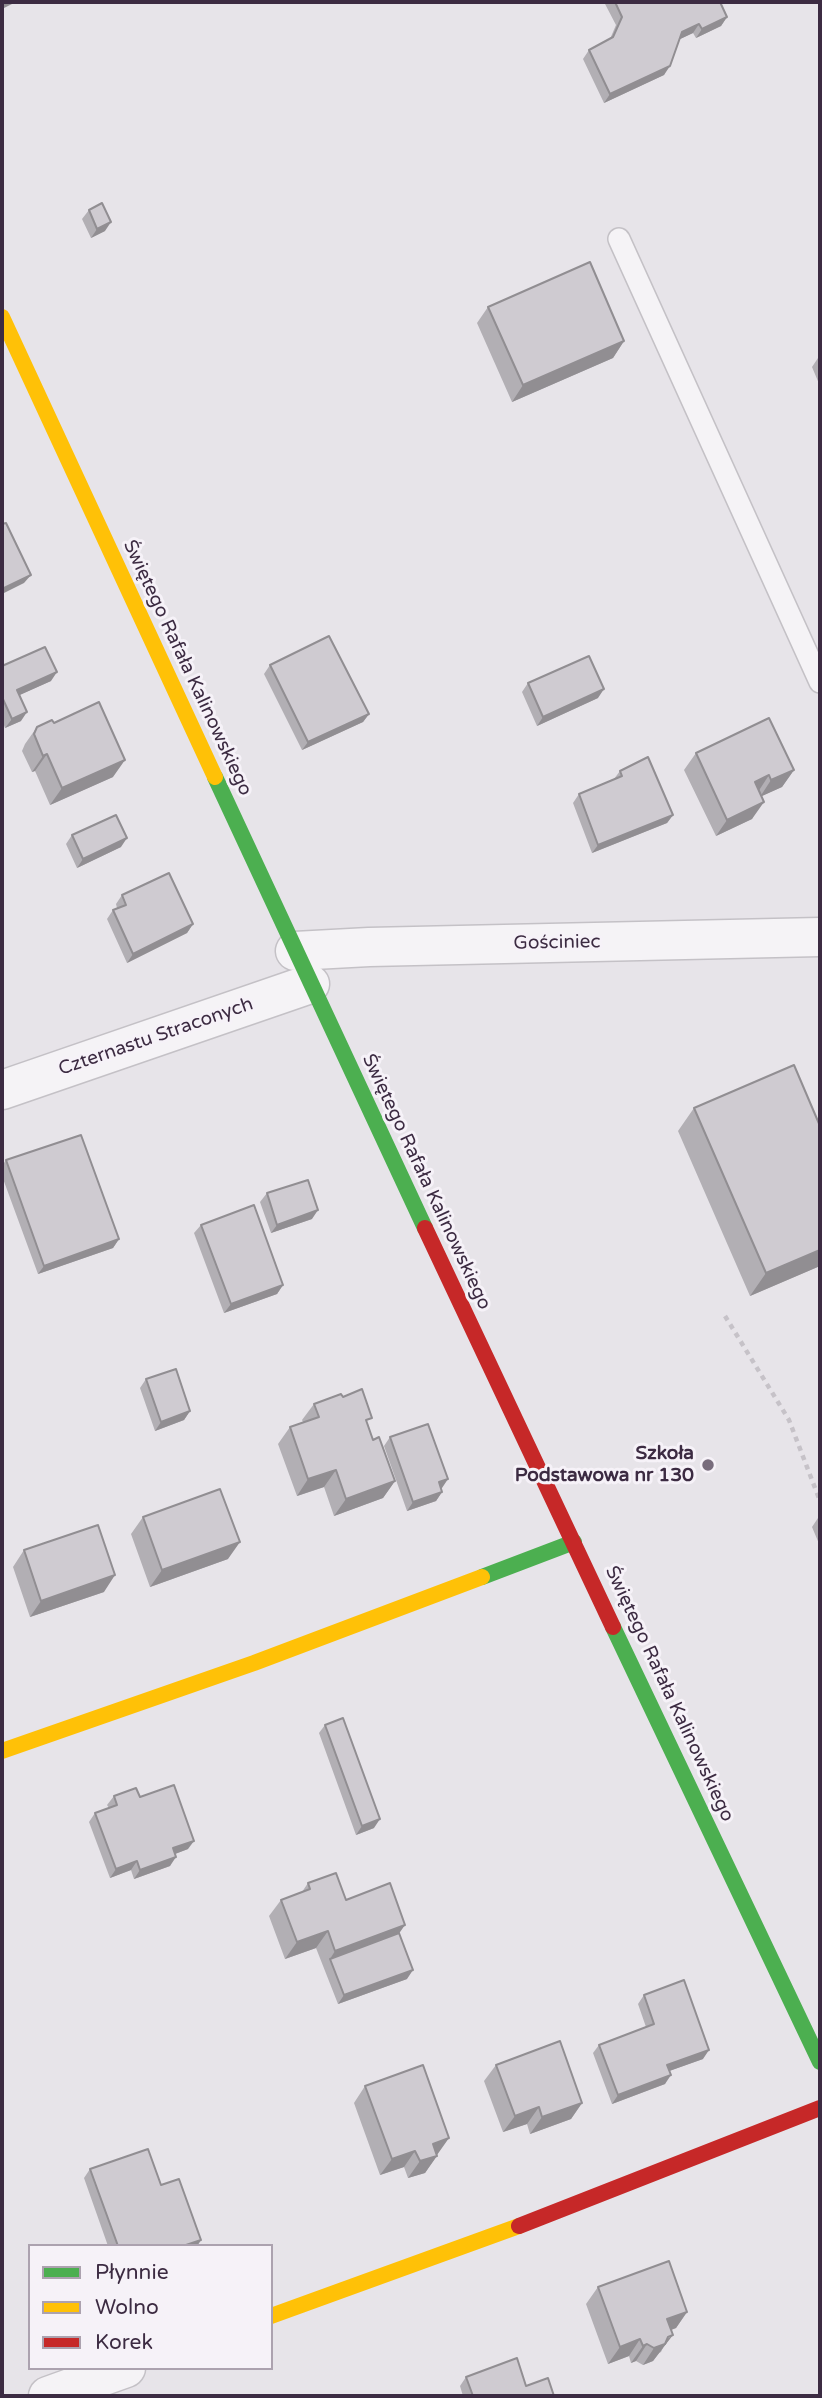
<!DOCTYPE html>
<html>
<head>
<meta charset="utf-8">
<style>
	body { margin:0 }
	#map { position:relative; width:822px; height:2398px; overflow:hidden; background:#e7e4e9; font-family:"Varela Round",sans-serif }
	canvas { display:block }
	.frame { position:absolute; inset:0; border:4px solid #3c2b42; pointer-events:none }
	.legend { position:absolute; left:28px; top:2244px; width:245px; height:126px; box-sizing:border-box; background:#f6f2f8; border:2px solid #aca2af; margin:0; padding:9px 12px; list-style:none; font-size:21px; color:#3c2b42 }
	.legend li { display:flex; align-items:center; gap:14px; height:35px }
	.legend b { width:35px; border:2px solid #aca2af }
</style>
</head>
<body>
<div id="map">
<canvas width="822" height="2398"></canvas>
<div class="frame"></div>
<ul class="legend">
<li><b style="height:9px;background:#4caf50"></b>Płynnie</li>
<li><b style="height:9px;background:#ffc107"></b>Wolno</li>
<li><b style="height:9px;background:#c62828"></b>Korek</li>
</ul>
</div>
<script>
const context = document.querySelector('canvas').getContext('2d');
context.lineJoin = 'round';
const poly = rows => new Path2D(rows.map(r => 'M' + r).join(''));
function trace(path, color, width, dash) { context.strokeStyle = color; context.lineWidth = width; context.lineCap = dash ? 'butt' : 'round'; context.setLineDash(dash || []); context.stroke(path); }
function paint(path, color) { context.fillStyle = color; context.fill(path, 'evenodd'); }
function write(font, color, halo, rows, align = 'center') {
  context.font = font + ' "Varela Round",sans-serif'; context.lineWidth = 6; context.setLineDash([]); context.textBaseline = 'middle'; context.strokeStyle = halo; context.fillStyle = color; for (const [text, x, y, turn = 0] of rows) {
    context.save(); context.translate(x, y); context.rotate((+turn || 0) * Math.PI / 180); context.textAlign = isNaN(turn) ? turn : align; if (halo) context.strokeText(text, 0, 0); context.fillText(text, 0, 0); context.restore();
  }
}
const lane = poly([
	[619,239,820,682]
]);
const street = poly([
	[295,951,369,947,820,937],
	[2,1090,310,984],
	[48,2396,126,2368]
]);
trace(lane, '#c4c1c6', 24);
trace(street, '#c4c1c6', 41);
trace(poly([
	[725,1316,789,1420,820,1501]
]), '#c6c2c8', 4.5, [5, 5]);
trace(lane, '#f5f3f6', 21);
trace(street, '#f5f3f6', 38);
trace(poly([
	[215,777,425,1228],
	[482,1577,574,1542],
	[613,1627,820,2062]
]), '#4caf50', 16);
trace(poly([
	[2,317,215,777],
	[2,1751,254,1663,482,1577],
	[271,2316,519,2226]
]), '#ffc107', 16);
trace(poly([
	[425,1228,613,1627],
	[519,2226,820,2108]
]), '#c62828', 16);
paint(poly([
	[604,2,720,2,727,17,721,26,696,38,693,33,680,39,664,75,604,103,583,59,589,50,610,39,616,25],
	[89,210,105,231,91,238,82,219],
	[488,307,624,341,613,358,512,402,477,323],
	[820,357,820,386,812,367,818,358],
	[270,665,369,714,363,722,302,750,264,674],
	[2,666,51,681,19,695,21,721,5,728,2,720],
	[528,683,598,698,537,726,522,692],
	[54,723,113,777,50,805,35,771,32,772,22,751,25,744,37,727],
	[696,753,794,770,782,787,761,796,752,819,716,836,684,770],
	[620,771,673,815,667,823,592,853,573,803,579,794,614,779],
	[72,835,121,847,77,868,66,844],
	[122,895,193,924,187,933,127,963,107,919,113,910,117,908,116,904],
	[694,1108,820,1266,750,1296,678,1131],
	[6,1160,119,1239,113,1248,38,1274,2,1176,2,1166],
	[267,1193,312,1219,271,1233,260,1202],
	[201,1225,283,1285,277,1294,224,1313,194,1233],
	[146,1379,190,1411,184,1420,155,1431,140,1388],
	[343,1397,368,1424,373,1440,395,1481,383,1498,334,1516,324,1487,297,1496,278,1444,290,1427,303,1422,302,1420,314,1404],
	[390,1437,442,1488,441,1488,442,1492,436,1501,407,1511,384,1446],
	[143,1517,228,1559,150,1587,131,1534],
	[820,1517,820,1546,812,1527,818,1518],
	[24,1550,104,1592,30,1617,13,1567],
	[325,1725,374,1828,356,1835,319,1733],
	[114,1796,140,1797,188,1849,175,1854,170,1866,134,1879,131,1870,110,1878,89,1822,95,1813,109,1808,107,1805],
	[308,1883,346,1900,399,1933,407,1979,338,2004,316,1948,285,1959,269,1916,281,1900,302,1892],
	[644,1995,703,2059,669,2071,665,2084,612,2104,593,2053,599,2045,646,2027,638,2004],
	[496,2065,582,2103,571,2119,530,2134,527,2124,503,2132,484,2081],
	[365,2086,437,2155,425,2173,408,2178,404,2167,380,2175,354,2103],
	[90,2169,161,2185,201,2240,197,2246,108,2246,84,2178],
	[598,2287,687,2312,676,2328,671,2330,661,2352,659,2353,653,2361,643,2365,636,2361,631,2363,629,2356,608,2364,586,2304],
	[466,2377,526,2386,554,2396,463,2396,460,2386]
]), '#b2afb4');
paint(poly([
	[4,2,16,2,2,9,2,3],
	[727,17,721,26,696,38,702,29],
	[699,24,693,33,676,41,682,32],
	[670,66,664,75,604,103,610,94],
	[111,222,105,231,91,238,97,229],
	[624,341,613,358,512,402,523,385],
	[31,575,24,583,2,594,2,589],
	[57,672,51,681,11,699,17,690],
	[604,689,598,698,537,726,543,717],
	[27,712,21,721,5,728,12,719],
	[369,714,363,722,302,750,308,742],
	[47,754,35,771,32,772,43,756],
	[125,760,113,777,50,805,62,788],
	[794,770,782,787,760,797,771,780],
	[769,775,758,792,755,782],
	[764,802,752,819,716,836,727,820],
	[673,815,667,823,592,853,598,845],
	[127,838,121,847,77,868,83,859],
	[193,924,187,933,127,963,133,954],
	[318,1210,312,1219,271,1233,277,1225],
	[119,1239,113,1248,38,1274,44,1266],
	[820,1250,820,1266,750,1296,766,1273],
	[283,1285,277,1294,224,1313,231,1304],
	[190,1411,184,1420,155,1431,161,1422],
	[336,1470,324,1487,297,1496,308,1479],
	[448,1479,442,1488,433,1491,439,1482],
	[395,1481,383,1498,334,1516,346,1499],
	[442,1492,436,1501,407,1511,413,1502],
	[240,1542,228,1559,150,1587,162,1570],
	[115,1575,104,1592,30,1617,41,1601],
	[380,1819,374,1828,356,1835,362,1826],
	[194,1841,188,1849,167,1857,173,1848],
	[176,1857,170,1866,134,1879,140,1870],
	[137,1861,131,1870,110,1878,116,1869],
	[405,1925,393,1942,330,1959,335,1951],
	[328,1931,316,1948,285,1959,297,1942],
	[413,1970,407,1979,338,2004,344,1995],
	[709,2050,703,2059,661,2074,667,2065],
	[671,2075,665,2084,612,2104,618,2095],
	[582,2103,571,2119,530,2134,542,2117],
	[539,2107,527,2124,503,2132,515,2116],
	[449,2138,437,2155,433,2144],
	[415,2151,404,2167,380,2175,392,2159],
	[437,2156,425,2173,408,2178,420,2161],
	[201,2240,197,2246,183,2246],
	[687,2312,676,2328,655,2336,667,2319],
	[673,2335,653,2361,643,2365,654,2348],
	[640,2339,629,2356,608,2364,620,2347],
	[647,2344,636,2361,631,2363,643,2346]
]), '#918e92');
const building = poly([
	[615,2,720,2,727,17,702,29,699,24,682,32,670,66,610,94,589,50,613,37,622,17,615,2],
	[102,203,111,222,97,229,89,210,102,203],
	[590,262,624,341,523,385,488,307,590,262],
	[6,523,31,575,2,589,2,524,6,523],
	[329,636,369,714,308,742,270,665,329,636],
	[45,647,57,672,17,690,27,712,12,719,2,697,2,666,45,647],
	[589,656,604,689,543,717,528,683,589,656],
	[99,702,125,760,62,788,47,754,43,756,34,734,37,727,52,720,54,723,99,702],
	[769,718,794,770,771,780,769,775,755,782,764,802,727,820,696,753,769,718],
	[648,757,673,815,598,845,579,794,622,776,620,771,648,757],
	[116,815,127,838,83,859,72,835,116,815],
	[169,873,193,924,133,954,113,910,126,905,122,895,169,873],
	[794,1065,820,1126,820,1250,766,1273,694,1108,794,1065],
	[81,1135,119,1239,44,1266,6,1160,81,1135],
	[308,1180,318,1210,277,1225,267,1193,308,1180],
	[254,1205,283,1285,231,1304,201,1225,254,1205],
	[176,1369,190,1411,161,1422,146,1379,176,1369],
	[362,1389,372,1418,366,1420,373,1440,379,1437,395,1481,346,1499,336,1470,308,1479,290,1427,319,1417,314,1404,341,1394,343,1397,362,1389],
	[428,1424,448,1479,439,1482,442,1492,413,1502,390,1437,428,1424],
	[220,1489,240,1542,162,1570,143,1517,220,1489],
	[98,1525,115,1575,41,1601,24,1550,98,1525],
	[343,1718,380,1819,362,1826,325,1725,343,1718],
	[174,1785,194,1841,173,1848,176,1857,140,1870,137,1861,116,1869,95,1813,117,1805,114,1796,136,1788,140,1797,174,1785],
	[336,1873,346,1900,390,1883,405,1925,335,1951,328,1931,297,1942,281,1900,310,1889,308,1883,336,1873],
	[399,1933,413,1970,344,1995,330,1959,399,1933],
	[684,1980,709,2050,667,2065,671,2075,618,2095,599,2045,654,2024,644,1995,684,1980],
	[560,2041,582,2103,542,2117,539,2107,515,2116,496,2065,560,2041],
	[423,2065,449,2138,433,2144,437,2156,420,2161,415,2151,392,2159,365,2086,423,2065],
	[148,2149,161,2185,179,2179,201,2240,183,2246,118,2246,90,2169,148,2149],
	[669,2261,687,2312,667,2319,673,2335,668,2337,665,2344,654,2348,647,2344,643,2346,640,2339,620,2347,598,2287,669,2261],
	[517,2358,526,2386,548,2378,554,2396,473,2396,466,2377,517,2358]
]);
paint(building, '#cfcbd1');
trace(building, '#918e92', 2);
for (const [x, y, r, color] of [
	[708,1465,7,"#786c7c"]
]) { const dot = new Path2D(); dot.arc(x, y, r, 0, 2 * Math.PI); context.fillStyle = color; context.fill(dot); trace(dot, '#f6f2f8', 2.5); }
write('19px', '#3c2b42', '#f6f2f8', [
	["Świętego Rafała Kalinowskiego",187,668,65],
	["Gościniec",557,943,-1],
	["Czternastu Straconych",156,1037,-19],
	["Świętego Rafała Kalinowskiego",426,1182,65],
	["Świętego Rafała Kalinowskiego",669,1694,65]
]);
write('bold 19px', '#3c2b42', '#f6f2f8', [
	["Szkoła",694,1454],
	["Podstawowa nr 130",694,1476]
], 'right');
</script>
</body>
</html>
